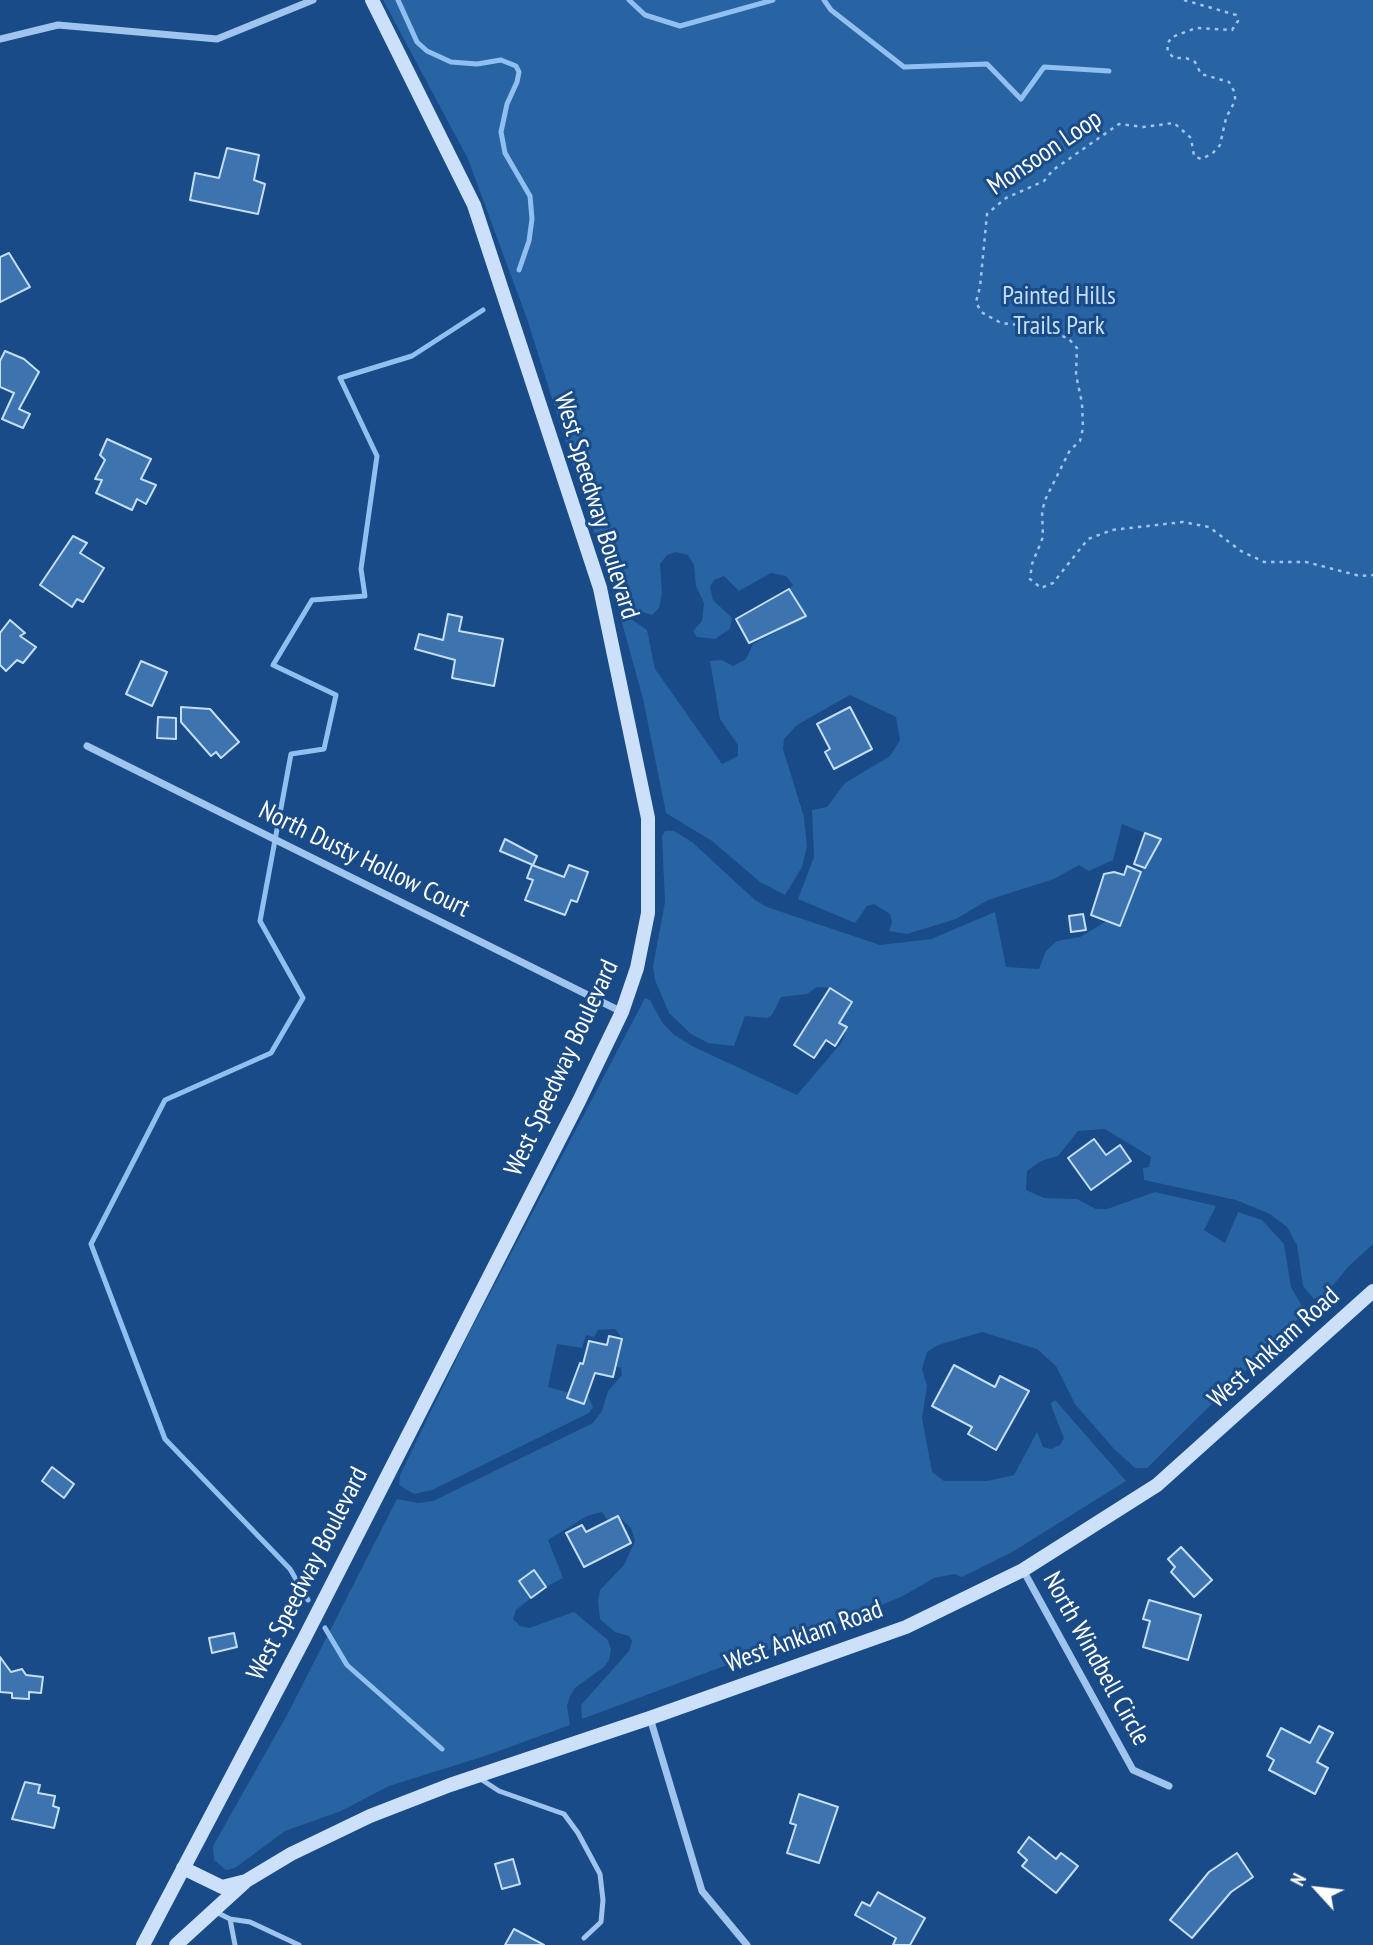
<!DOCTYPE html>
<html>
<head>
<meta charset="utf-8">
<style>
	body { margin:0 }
	#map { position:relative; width:1373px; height:1945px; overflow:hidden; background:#184b87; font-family:"PT Sans Narrow",sans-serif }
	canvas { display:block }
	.north { position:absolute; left:1282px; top:1854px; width:70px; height:70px; -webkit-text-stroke:5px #184b87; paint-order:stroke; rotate:297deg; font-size:19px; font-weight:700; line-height:28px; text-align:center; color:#fff }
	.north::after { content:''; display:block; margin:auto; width:24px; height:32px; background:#fff; clip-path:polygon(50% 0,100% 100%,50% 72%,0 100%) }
</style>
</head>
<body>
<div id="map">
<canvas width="1373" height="1945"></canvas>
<div class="north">N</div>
</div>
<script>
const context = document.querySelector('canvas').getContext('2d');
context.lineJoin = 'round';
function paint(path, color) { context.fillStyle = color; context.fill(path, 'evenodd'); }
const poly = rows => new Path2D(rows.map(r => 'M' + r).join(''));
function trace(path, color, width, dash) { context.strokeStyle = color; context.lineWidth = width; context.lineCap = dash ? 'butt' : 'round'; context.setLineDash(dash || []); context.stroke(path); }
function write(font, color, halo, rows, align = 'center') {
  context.font = font + ' "PT Sans Narrow",sans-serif'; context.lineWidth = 6; context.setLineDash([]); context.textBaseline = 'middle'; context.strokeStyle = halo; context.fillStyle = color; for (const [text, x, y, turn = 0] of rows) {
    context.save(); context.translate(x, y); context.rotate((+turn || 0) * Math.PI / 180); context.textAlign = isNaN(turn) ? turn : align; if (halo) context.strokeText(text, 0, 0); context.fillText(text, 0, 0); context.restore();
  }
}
paint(poly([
	[383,0,1373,0,1373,1244,1349,1266,1325,1295,1314,1299,1303,1286,1297,1245,1287,1227,1270,1214,1236,1200,1144,1180,1143,1168,1149,1167,1151,1157,1105,1129,1078,1131,1058,1156,1041,1161,1027,1171,1026,1190,1044,1198,1077,1199,1096,1209,1107,1209,1155,1192,1216,1206,1204,1230,1225,1243,1238,1212,1262,1220,1284,1244,1291,1287,1303,1308,1302,1315,1147,1468,1135,1468,1114,1449,1075,1404,1056,1366,1037,1349,982,1332,938,1345,927,1352,922,1369,927,1386,922,1418,932,1472,944,1481,987,1481,1014,1475,1037,1432,1043,1447,1051,1449,1060,1445,1064,1438,1052,1408,1051,1403,1055,1400,1126,1481,1014,1551,962,1577,954,1574,934,1578,903,1596,829,1627,582,1719,581,1705,629,1651,632,1641,629,1636,615,1632,600,1619,598,1602,600,1590,624,1565,635,1541,631,1528,618,1516,608,1521,602,1512,587,1516,548,1540,563,1578,546,1587,534,1571,520,1582,531,1598,516,1610,513,1619,520,1626,529,1628,574,1612,608,1640,611,1650,609,1660,604,1667,575,1688,570,1696,567,1706,570,1725,485,1756,389,1786,341,1811,285,1831,235,1868,226,1870,214,1860,213,1846,287,1715,397,1499,418,1503,433,1501,593,1423,602,1411,608,1391,622,1375,621,1368,616,1366,623,1339,615,1329,598,1330,594,1337,586,1335,582,1348,557,1344,548,1387,570,1393,569,1399,586,1403,588,1395,593,1407,589,1413,432,1490,414,1494,399,1485,400,1475,467,1337,645,998,650,1000,662,1022,673,1034,692,1046,797,1095,842,1042,847,1027,839,1023,830,988,817,987,807,994,781,997,772,1015,767,1018,745,1016,734,1046,708,1043,691,1034,669,1013,655,980,653,966,665,902,662,836,665,831,674,831,692,842,755,900,767,907,880,945,931,939,995,912,1006,967,1039,969,1046,951,1057,941,1080,937,1107,921,1120,926,1143,867,1151,853,1154,854,1160,839,1122,824,1113,860,1089,871,1079,865,1054,879,988,900,956,919,907,934,889,931,892,922,890,914,874,904,867,906,855,923,798,899,814,857,812,810,827,807,845,783,890,756,900,740,896,717,850,695,797,725,784,739,783,749,804,817,807,846,802,867,785,895,760,882,712,841,666,813,643,699,621,619,631,619,647,630,655,669,722,764,738,756,738,745,720,719,710,661,722,660,733,666,746,659,753,644,806,616,789,589,793,585,786,576,771,573,739,591,724,576,714,580,710,587,713,600,732,618,730,629,715,639,697,637,693,631,702,621,704,603,696,586,694,565,688,555,676,552,667,555,660,564,662,593,659,608,652,615,626,607,614,595,527,319,468,159]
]), '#2863a4');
trace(poly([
	[398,0,417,42,427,51,451,62,477,64,501,60,516,66,519,72,517,82,507,104,501,132,505,153,530,196,532,219,529,241,519,270],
	[629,0,645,15,680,26,773,0],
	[824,0,831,10,904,67,987,64,1021,99,1044,67,1109,71],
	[308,1600,290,1569,165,1439,91,1244,165,1100,271,1053,303,998,260,921,291,754,324,749,336,695,273,665,312,600,365,596,361,569,377,456,340,378,412,356,483,310],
	[325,1628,347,1665,442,1749]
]), '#91c0f0', 5);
const building = poly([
	[227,148,259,155,254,180,265,184,258,214,190,200,195,173,219,178,227,148],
	[9,253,30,287,0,302,0,257,9,253],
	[5,351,24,359,39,372,19,409,30,414,23,428,2,419,14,393,0,387,0,361,5,351],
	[107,439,151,459,141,479,156,485,146,504,137,499,132,510,96,493,102,480,95,479,105,460,100,455,107,439],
	[73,536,87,543,80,553,104,568,83,602,77,599,72,607,40,585,73,536],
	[789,589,806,616,749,643,736,619,789,589],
	[448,614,462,617,459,631,503,639,494,686,452,678,455,660,415,649,419,634,443,640,448,614],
	[10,620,25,633,20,636,36,647,23,663,17,660,6,671,0,665,0,633,10,620],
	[141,661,167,672,152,706,126,694,141,661],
	[181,707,210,709,239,742,221,758,216,752,211,756,181,722,181,707],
	[850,707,872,749,834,769,825,752,830,749,817,724,850,707],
	[158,717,176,718,176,739,157,738,158,717],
	[1145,833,1161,839,1145,868,1134,864,1145,833],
	[505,839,537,856,533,865,500,851,505,839],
	[532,865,564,877,569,865,588,872,577,902,571,900,565,915,525,900,533,880,527,878,532,865],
	[1127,866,1141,872,1120,926,1091,915,1104,874,1114,872,1124,875,1127,866],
	[1083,914,1086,930,1071,932,1069,916,1083,914],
	[830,988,852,1002,839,1023,847,1027,835,1046,826,1040,814,1058,794,1045,830,988],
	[1094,1139,1106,1155,1120,1145,1131,1161,1091,1190,1068,1158,1094,1139],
	[609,1336,622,1339,613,1377,595,1373,584,1404,567,1398,580,1363,583,1364,589,1341,607,1345,609,1336],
	[954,1365,995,1387,1000,1376,1029,1391,996,1450,968,1434,972,1427,932,1406,954,1365],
	[52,1467,74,1484,64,1498,42,1481,52,1467],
	[618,1516,631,1543,584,1567,566,1533,582,1525,586,1532,618,1516],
	[1181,1547,1212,1580,1194,1597,1171,1572,1175,1567,1168,1559,1181,1547],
	[534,1570,546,1587,531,1598,519,1581,534,1570],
	[1149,1600,1201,1615,1188,1660,1143,1647,1150,1621,1143,1619,1149,1600],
	[234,1633,237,1647,212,1653,209,1638,234,1633],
	[0,1657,11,1672,22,1669,26,1675,43,1677,41,1693,29,1692,29,1699,12,1698,12,1693,0,1692,0,1657],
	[1319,1726,1333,1733,1317,1762,1328,1768,1315,1794,1269,1770,1274,1760,1267,1756,1281,1728,1310,1743,1319,1726],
	[25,1782,40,1785,38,1793,55,1796,53,1806,59,1808,54,1828,12,1819,25,1782],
	[799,1794,838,1807,819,1863,787,1853,796,1825,790,1823,799,1794],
	[1029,1837,1056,1859,1061,1853,1078,1866,1056,1893,1022,1866,1027,1860,1018,1852,1029,1837],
	[1237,1853,1253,1877,1231,1892,1192,1938,1170,1920,1209,1872,1237,1853],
	[513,1859,520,1884,502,1889,495,1864,513,1859],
	[878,1892,925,1918,910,1945,893,1945,896,1938,855,1915,862,1902,870,1906,878,1892],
	[514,1929,544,1945,505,1945,514,1929]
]);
paint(building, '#3d73ae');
trace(building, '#c4defa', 2);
trace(poly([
	[1184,0,1236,15,1238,21,1232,30,1196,28,1172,37,1167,44,1168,52,1174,58,1186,58,1195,62,1201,74,1229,82,1235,93,1235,101,1226,118,1220,145,1212,154,1201,159,1194,156,1191,138,1174,123,1143,127,1119,124,1053,170,1044,181,1006,198,987,214,980,287,976,302,981,312,1001,323,1028,326,1068,338,1077,348,1076,375,1082,403,1083,428,1080,441,1070,450,1046,498,1042,511,1043,537,1032,564,1030,579,1041,588,1053,583,1088,539,1112,530,1183,522,1209,527,1241,551,1264,562,1306,562,1360,576,1373,575]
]), '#9fc4ed', 2.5, [3.5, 5]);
trace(poly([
	[479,1778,499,1791,564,1814,578,1833,600,1874,603,1900,601,1922,584,1938],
	[216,1912,230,1919,250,1922,299,1945],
	[230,1919,235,1945]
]), '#9fc4ed', 5);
trace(poly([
	[0,39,58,25,217,39,313,0],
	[87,746,622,1012],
	[1023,1570,1133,1770,1169,1786],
	[650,1718,702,1891,747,1945]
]), '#9fc4ed', 7);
trace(poly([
	[183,1868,222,1887,246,1881,291,1854,370,1816,450,1785,650,1718,906,1627,1023,1570,1157,1485,1373,1291],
	[143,1945,304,1639,579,1101,622,1012,637,968,648,913,648,818,600,588,474,205,372,0],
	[176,1945,245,1882]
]), '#cce1f9', 14);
write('26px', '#fff', '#184b87', [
	["Monsoon Loop",1045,153,-34],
	["West Speedway Boulevard",596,506,73],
	["North Dusty Hollow Court",364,860,26],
	["West Speedway Boulevard",562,1068,-65],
	["West Anklam Road",1274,1348,-42],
	["West Speedway Boulevard",308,1574,-63],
	["West Anklam Road",804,1637,-20],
	["North Windbell Circle",1096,1659,61]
]);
write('26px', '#c4defa', '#184b87', [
	["Painted Hills",1059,297],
	["Trails Park",1059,327]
]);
</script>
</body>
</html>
